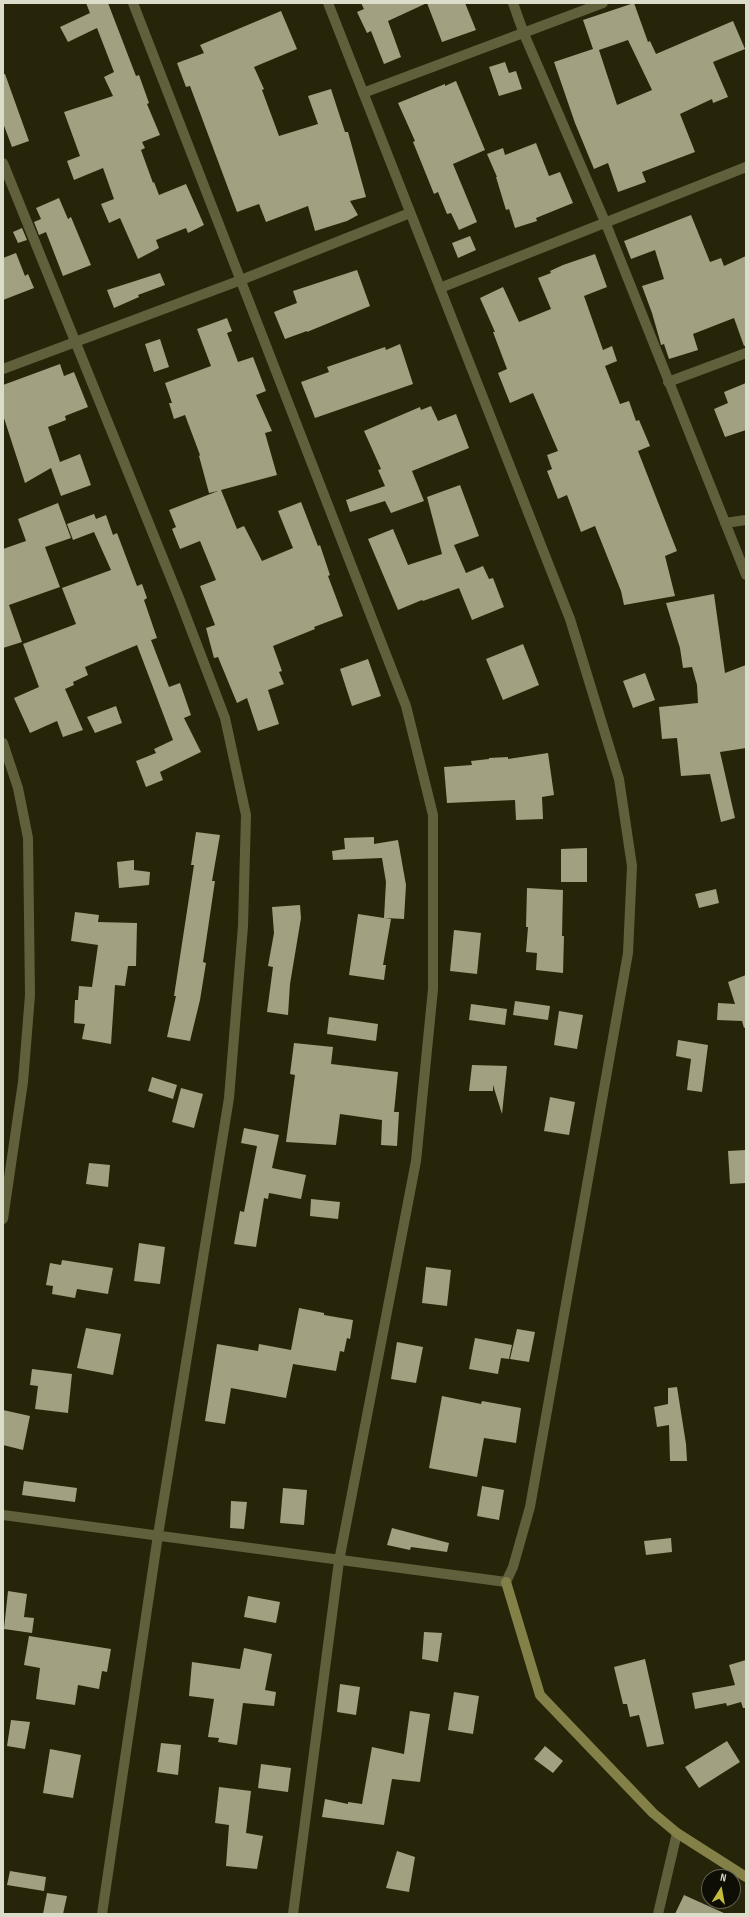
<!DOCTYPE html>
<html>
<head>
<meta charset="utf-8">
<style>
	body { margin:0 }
	#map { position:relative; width:749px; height:1917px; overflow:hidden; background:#272509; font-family:"Sofia Sans Condensed",sans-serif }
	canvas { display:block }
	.frame { position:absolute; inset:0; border:4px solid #dcdccb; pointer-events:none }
	.north { position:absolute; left:701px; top:1869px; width:40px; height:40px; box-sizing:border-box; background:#0f0e04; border:1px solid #616054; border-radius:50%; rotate:11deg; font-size:11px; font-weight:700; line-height:16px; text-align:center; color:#dcdccb }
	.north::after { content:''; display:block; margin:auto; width:14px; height:18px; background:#c5bc3d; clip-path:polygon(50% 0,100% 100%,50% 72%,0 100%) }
</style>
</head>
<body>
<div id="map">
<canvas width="749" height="1917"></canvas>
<div class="frame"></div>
<div class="north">N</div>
</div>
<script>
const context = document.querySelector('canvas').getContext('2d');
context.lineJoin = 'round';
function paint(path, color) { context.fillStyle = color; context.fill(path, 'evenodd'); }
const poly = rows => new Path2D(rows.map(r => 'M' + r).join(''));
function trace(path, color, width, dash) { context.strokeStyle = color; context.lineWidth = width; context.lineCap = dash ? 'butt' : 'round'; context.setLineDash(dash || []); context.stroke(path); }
paint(poly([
	[86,3,108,3,136,76,139,75,149,103,147,104,160,135,142,142,145,148,141,150,153,183,154,182,159,195,186,184,204,225,188,233,186,228,156,240,159,248,138,259,120,218,109,223,101,204,114,199,103,168,74,180,67,161,80,156,64,112,113,96,104,77,114,72,97,28,68,42,60,27,90,13],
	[361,3,465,3,476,30,442,42,427,3,388,21,401,57,384,64,371,31,367,33,357,12,364,9],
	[634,3,648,42,650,41,656,54,733,21,745,49,713,62,728,97,713,103,712,99,680,114,695,152,642,172,646,182,618,192,608,163,594,169,575,123,554,62,593,49,583,20],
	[628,40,652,90,617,105,599,50],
	[281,11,297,49,254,67,264,89,262,90,279,136,318,124,308,96,331,89,345,132,348,132,366,197,350,201,358,215,347,221,315,231,308,206,266,222,259,204,237,212,190,86,186,87,177,63,204,53,200,45],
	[505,62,509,73,516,71,522,89,499,96,489,67],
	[3,74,5,74,29,141,12,147,3,123],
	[456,81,485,150,453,164,477,222,459,230,451,213,447,214,438,192,434,194,413,142,415,141,398,103,445,84,445,86],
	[536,143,549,176,560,172,573,203,536,218,537,221,515,228,509,209,506,210,496,177,497,177,487,154,503,148,505,155],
	[59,198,68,219,71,217,91,265,63,276,46,232,39,235,34,222,41,219,36,208],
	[691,215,710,262,721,258,724,266,746,256,746,345,744,346,734,318,693,334,698,350,669,359,664,344,661,345,660,341,652,313,642,286,664,279,655,250,631,259,624,241],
	[22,228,27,240,18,243,13,232],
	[470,236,476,250,458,258,452,243],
	[16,253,25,276,28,274,34,288,3,300,3,258],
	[595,254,607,287,584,296,603,350,612,346,617,361,605,366,620,404,629,401,636,421,639,420,650,446,638,451,677,551,665,556,675,596,624,605,621,591,595,526,581,532,567,495,558,499,547,471,552,469,547,455,558,451,533,393,510,403,498,373,507,369,493,332,495,332,480,298,503,287,519,322,551,309,538,278,551,273,550,271,563,265],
	[357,270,370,306,307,332,307,331,285,339,274,312,297,303,293,291],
	[160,273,165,285,138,295,139,297,114,308,107,290],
	[227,318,232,331,227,333,238,362,253,357,266,391,256,395,272,431,265,433,277,475,221,490,237,529,244,526,262,561,293,548,278,511,301,502,318,546,320,545,330,575,328,576,343,616,314,627,315,629,273,646,282,671,279,672,284,684,268,690,279,724,258,731,247,698,237,703,218,657,214,658,206,628,215,625,200,586,216,580,200,541,180,549,172,529,176,527,169,510,218,491,209,493,199,456,200,455,185,415,174,419,169,403,172,403,165,383,211,366,197,329],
	[160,339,169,367,154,372,145,344],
	[400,344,413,384,315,418,301,382,329,372,327,367,385,347,386,350],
	[60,364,64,376,74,372,88,407,65,416,66,420,48,427,60,462,80,454,91,485,61,496,51,468,25,483,3,415,3,385],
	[746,383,746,430,725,437,714,409,728,403,724,392],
	[431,406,438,421,456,414,469,448,412,471,424,501,391,513,385,501,350,512,346,500,385,486,378,470,381,469,364,431,420,407,421,410],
	[460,485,479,536,454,545,466,573,483,566,489,579,493,578,504,607,472,620,459,588,423,601,422,600,398,610,368,539,393,529,408,565,442,554,427,497],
	[58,503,71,538,45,547,60,587,9,605,22,642,3,648,3,549,26,541,18,519],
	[94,514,96,519,106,515,113,535,117,533,137,586,142,584,147,598,144,600,157,638,151,640,169,687,180,683,191,715,184,718,201,752,160,772,163,780,146,787,136,761,156,753,154,749,173,740,137,645,85,667,88,675,73,682,74,685,65,689,83,730,63,737,57,721,30,733,14,698,39,687,23,644,76,624,62,588,111,570,94,532,73,540,67,524],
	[714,594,725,673,746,665,746,748,720,752,735,818,721,822,710,774,681,776,677,738,662,739,659,707,698,703,697,685,692,667,683,668,680,648,666,603],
	[523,644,539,685,503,700,486,659],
	[368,659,381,696,352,706,340,669],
	[645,673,655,700,633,708,623,681],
	[116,706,122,723,95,733,87,717],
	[548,753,554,795,542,797,543,819,516,820,515,800,447,803,444,767,472,765,471,761,489,759,489,758,508,757,508,759],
	[196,832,220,835,212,881,215,881,203,962,206,963,200,1000,190,1041,167,1037,176,996,174,996,194,865,191,865],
	[374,837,374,844,398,840,406,885,404,919,385,918,391,919,383,965,386,965,384,980,349,975,358,914,384,918,386,882,382,858,333,860,332,851,345,849,344,838],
	[587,848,587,882,561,882,561,849],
	[134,860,134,870,150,872,149,885,119,888,117,862],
	[527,888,563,890,562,936,564,936,563,973,536,970,537,953,526,952,528,927,526,927],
	[716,889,719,903,699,908,695,894],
	[300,905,301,918,290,984,288,1015,267,1012,273,967,268,966,274,933,272,907],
	[75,912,99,915,98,922,137,923,136,966,128,966,125,986,115,985,111,1044,82,1039,85,1024,74,1023,75,1000,78,1000,79,986,92,987,98,945,71,941],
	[454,930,481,933,477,974,450,971],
	[746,975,746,1027,744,1028,742,1021,717,1020,718,1003,735,1004,728,982],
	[515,1001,550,1006,548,1020,513,1015],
	[471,1004,507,1009,505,1025,469,1020],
	[559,1011,583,1015,577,1049,554,1045],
	[329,1017,378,1024,376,1041,327,1034],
	[678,1040,708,1045,702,1092,687,1090,691,1059,676,1056],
	[294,1043,333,1047,331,1064,398,1072,394,1112,399,1112,397,1146,381,1145,382,1120,340,1114,336,1145,286,1142,295,1075,290,1074],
	[472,1065,507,1066,502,1114,493,1085,493,1091,469,1091],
	[152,1077,177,1085,173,1099,148,1091],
	[181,1088,203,1094,194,1128,172,1122],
	[550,1097,575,1102,569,1135,544,1131],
	[244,1128,279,1135,272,1168,306,1175,301,1199,269,1193,268,1199,264,1198,256,1247,234,1244,240,1211,244,1212,257,1146,241,1143],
	[746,1150,746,1183,730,1184,728,1151],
	[89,1163,110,1165,108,1187,86,1184],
	[311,1199,340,1202,338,1219,310,1216],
	[139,1243,165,1247,160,1284,134,1281],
	[62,1260,113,1268,108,1294,77,1289,75,1298,52,1294,53,1286,46,1285,50,1263,61,1265],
	[426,1267,451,1270,447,1306,422,1303],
	[299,1308,324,1313,324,1315,353,1320,350,1339,347,1338,344,1352,340,1351,336,1371,293,1364,286,1398,231,1388,225,1424,205,1421,217,1344,258,1351,259,1344,291,1350],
	[86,1328,121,1334,113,1375,77,1368],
	[517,1329,535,1332,529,1362,510,1359],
	[475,1338,512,1345,509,1359,501,1358,498,1374,469,1369],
	[397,1342,423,1347,416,1383,391,1379],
	[32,1369,72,1374,68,1413,35,1409,38,1386,30,1385],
	[677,1387,686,1444,687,1461,670,1461,669,1425,657,1427,654,1407,668,1404,668,1388],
	[442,1396,481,1404,482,1401,521,1408,516,1443,484,1438,477,1477,429,1468],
	[3,1410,30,1416,23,1450,3,1445],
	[24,1481,77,1488,75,1502,22,1495],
	[482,1486,504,1490,499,1520,477,1516],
	[283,1488,307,1490,304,1525,280,1523],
	[231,1501,247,1502,244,1529,230,1528],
	[392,1528,449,1543,447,1552,411,1547,410,1550,387,1545],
	[671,1538,672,1552,646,1555,644,1541],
	[8,1591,27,1594,24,1617,34,1618,32,1633,4,1629],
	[248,1596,280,1602,276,1623,244,1617],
	[424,1632,442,1633,438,1662,422,1659],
	[29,1636,111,1649,107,1672,102,1671,99,1689,78,1685,75,1705,36,1699,40,1668,24,1665],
	[244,1648,272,1654,265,1690,276,1692,274,1706,243,1703,237,1745,218,1742,219,1738,208,1737,214,1699,189,1696,192,1662,240,1669],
	[645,1659,664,1744,647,1747,639,1715,630,1717,627,1704,623,1704,614,1667],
	[746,1660,746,1708,743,1708,741,1702,727,1706,726,1703,695,1709,692,1693,735,1685,729,1665],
	[340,1684,360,1687,356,1715,337,1712],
	[454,1692,479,1696,473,1734,448,1730],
	[410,1711,430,1714,420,1782,392,1779,384,1825,322,1817,325,1799,348,1804,348,1802,362,1804,372,1747,404,1754],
	[11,1720,30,1722,25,1749,7,1746],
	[727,1741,740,1762,699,1788,685,1767],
	[161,1743,181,1745,178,1775,157,1772],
	[545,1746,563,1761,553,1773,534,1759],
	[50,1749,81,1755,73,1798,43,1793],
	[261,1764,291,1768,288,1792,258,1788],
	[219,1787,251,1791,246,1833,263,1836,257,1869,226,1866,229,1825,215,1823],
	[397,1851,415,1857,409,1892,386,1888],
	[10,1871,46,1877,44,1891,7,1885],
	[47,1893,67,1896,63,1914,43,1914],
	[684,1895,726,1914,675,1914]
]), '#a1a080');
trace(poly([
	[133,3,406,706,433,815,433,989,416,1161,339,1561,293,1914],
	[513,3,524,34,606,224,746,575],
	[363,93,603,3],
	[3,163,179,598,225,718,246,815,243,926,229,1098,158,1535,102,1914],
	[440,288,746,167],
	[3,369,241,280,410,213],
	[668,382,746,353],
	[725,523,746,520],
	[3,743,18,788,28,838,30,995,23,1082,3,1219],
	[3,1515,506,1582,513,1567,530,1507,628,953,632,866,619,779,570,619,328,3],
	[658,1914,677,1833]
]), '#61603d', 10);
trace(poly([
	[506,1582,540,1695,653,1813,677,1833,746,1877]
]), '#848148', 10);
</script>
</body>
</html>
